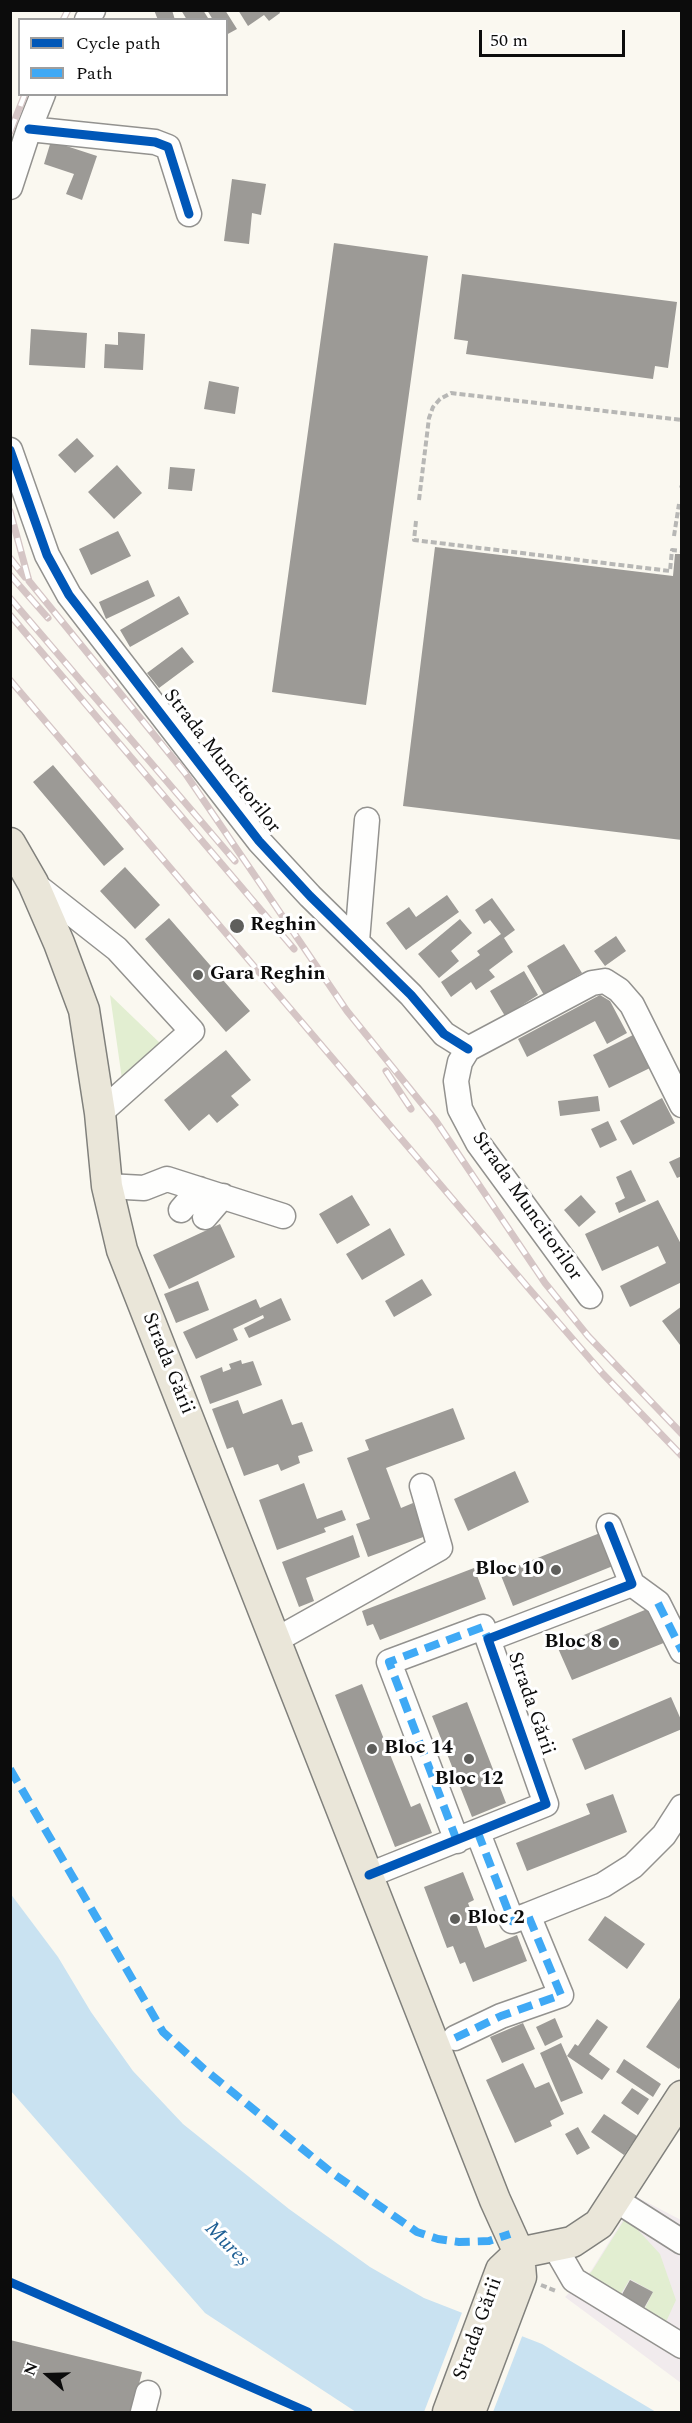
<!DOCTYPE html>
<html>
<head>
<meta charset="utf-8">
<style>
	body { margin:0 }
	#map { position:relative; width:692px; height:2423px; overflow:hidden; background:#faf8f0; font-family:Spectral,serif }
	canvas { display:block }
	.frame { position:absolute; inset:0; border:12px solid #0c0c0c; pointer-events:none }
	.legend { position:absolute; left:18px; top:18px; width:210px; height:78px; box-sizing:border-box; background:#fff; border:2px solid #9e9e9e; margin:0; padding:8px 10px; list-style:none; font-size:18px; color:#0c0c0c }
	.legend li { display:flex; align-items:center; gap:12px; height:30px }
	.legend b { width:30px; border:2px solid #9e9e9e }
	.north { position:absolute; left:18px; top:2345px; width:60px; height:60px; -webkit-text-stroke:4px #fff; paint-order:stroke; rotate:290deg; font-size:16px; font-weight:700; line-height:24px; text-align:center; color:#0c0c0c }
	.north::after { content:''; display:block; margin:auto; width:21px; height:27px; background:#0c0c0c; clip-path:polygon(50% 0,100% 100%,50% 72%,0 100%) }
	.scale { position:absolute; left:479px; top:30px; width:146px; height:27px; box-sizing:border-box; border:3px solid #0c0c0c; border-top:0; padding-left:8px; font-size:18px; line-height:21px; white-space:nowrap; color:#0c0c0c; -webkit-text-stroke:4px #fff; paint-order:stroke }
</style>
</head>
<body>
<div id="map">
<canvas width="692" height="2423"></canvas>
<div class="frame"></div>
<ul class="legend">
<li><b style="height:8px;background:#0057b8"></b>Cycle path</li>
<li><b style="height:8px;background:#3fa9f5"></b>Path</li>
</ul>
<div class="north">N</div>
<div class="scale">50 m</div>
</div>
<script>
const context = document.querySelector('canvas').getContext('2d');
context.lineJoin = 'round';
function paint(path, color) { context.fillStyle = color; context.fill(path, 'evenodd'); }
const poly = rows => new Path2D(rows.map(r => 'M' + r).join(''));
function trace(path, color, width, dash) { context.strokeStyle = color; context.lineWidth = width; context.lineCap = dash ? 'butt' : 'round'; context.setLineDash(dash || []); context.stroke(path); }
function write(font, color, halo, rows, align = 'center') {
  context.font = font + ' Spectral,serif'; context.lineWidth = 6; context.setLineDash([]); context.textBaseline = 'middle'; context.strokeStyle = halo; context.fillStyle = color; for (const [text, x, y, turn = 0] of rows) {
    context.save(); context.translate(x, y); context.rotate((+turn || 0) * Math.PI / 180); context.textAlign = isNaN(turn) ? turn : align; if (halo) context.strokeText(text, 0, 0); context.fillText(text, 0, 0); context.restore();
  }
}
paint(poly([
	[637,2197,681,2220,681,2383,565,2297,591,2271]
]), '#f1ebed');
paint(poly([
	[110,995,162,1045,122,1079],
	[626,2217,660,2254,676,2300,666,2322,644,2310,653,2292,630,2279,619,2297,584,2279,592,2271]
]), '#e2eed1');
paint(poly([
	[10,1893,58,1957,91,2012,133,2071,183,2124,289,2209,370,2267,424,2298,542,2344,656,2412,356,2412,205,2313,11,2091]
]), '#c9e2f1');
paint(poly([
	[463,2310,523,2334,493,2412,424,2412]
]), '#faf8f0');
paint(poly([
	[154,10,172,10,175,20,158,20],
	[181,10,203,10,208,18,187,20],
	[207,10,225,10,237,29,226,35,226,20,213,20],
	[238,10,279,10,280,13,269,21,264,15,248,26],
	[51,141,97,156,82,200,66,194,74,174,44,164],
	[232,179,266,184,261,215,252,213,249,244,224,241],
	[334,243,428,256,366,705,272,692],
	[462,274,677,302,668,368,655,366,653,379,466,354,468,341,454,339],
	[31,329,87,333,85,368,29,365],
	[118,332,145,334,143,370,104,368,105,344,118,345],
	[209,381,239,387,235,414,204,409],
	[77,438,94,456,75,473,58,455],
	[117,465,142,493,114,519,88,492],
	[170,467,195,469,192,491,168,489],
	[118,531,131,556,91,575,79,549],
	[435,547,673,576,675,554,682,554,682,840,403,806],
	[148,580,155,596,106,619,99,602],
	[179,596,189,614,130,647,120,630],
	[182,647,194,662,159,688,147,673],
	[53,765,124,849,104,866,33,782],
	[125,867,160,905,135,929,100,891],
	[447,895,459,912,406,950,386,923,409,907,416,917],
	[492,898,515,930,504,938,513,952,489,970,495,977,476,990,471,982,451,997,441,982,480,955,477,951,501,934,490,920,484,924,475,910],
	[169,918,250,1011,226,1032,145,939],
	[460,919,472,933,451,951,459,961,439,978,418,954],
	[616,936,626,951,605,966,594,951],
	[564,944,582,973,544,995,527,966],
	[524,971,538,995,505,1016,490,991],
	[600,995,610,1001,627,1033,607,1044,595,1021,527,1057,518,1039],
	[635,1034,652,1067,609,1088,593,1055],
	[226,1050,251,1080,231,1096,239,1105,217,1123,209,1114,189,1131,164,1100],
	[598,1096,600,1111,560,1116,558,1101],
	[662,1098,675,1123,633,1145,620,1121],
	[608,1121,617,1140,600,1148,591,1129],
	[682,1156,682,1176,677,1178,669,1162],
	[631,1170,646,1201,619,1213,615,1203,625,1198,616,1177],
	[352,1195,370,1225,337,1244,319,1214],
	[581,1195,596,1212,579,1227,564,1210],
	[658,1200,682,1246,682,1282,630,1307,620,1286,666,1263,658,1246,602,1271,585,1234],
	[220,1224,235,1257,169,1289,153,1255],
	[390,1228,405,1255,362,1280,346,1254],
	[422,1279,432,1295,394,1317,385,1301],
	[198,1281,209,1310,176,1323,164,1294],
	[281,1298,291,1320,249,1338,244,1328,264,1318,263,1315,233,1329,238,1340,196,1359,183,1332,256,1299,260,1308],
	[682,1306,682,1344,680,1345,662,1321],
	[241,1360,242,1364,253,1361,262,1385,210,1404,200,1376,222,1367,223,1372,231,1369,229,1364],
	[282,1399,292,1425,302,1422,313,1451,298,1456,300,1463,281,1471,278,1464,244,1476,233,1447,227,1449,212,1409,238,1400,243,1414],
	[453,1408,465,1439,386,1468,401,1508,413,1503,426,1536,368,1557,356,1524,370,1519,347,1458,369,1450,365,1440],
	[515,1471,529,1502,468,1531,454,1499],
	[304,1483,317,1519,342,1510,346,1520,324,1528,326,1532,277,1550,259,1500],
	[600,1533,613,1566,513,1606,500,1573],
	[353,1535,360,1557,306,1578,314,1601,299,1607,282,1562],
	[474,1568,486,1599,380,1640,373,1624,367,1626,362,1611],
	[657,1605,671,1640,572,1680,557,1646],
	[362,1684,411,1807,420,1803,432,1833,395,1847,335,1695],
	[671,1697,682,1722,682,1729,585,1770,572,1739],
	[467,1702,506,1803,472,1817,432,1716],
	[613,1794,627,1832,527,1871,516,1843,590,1814,586,1804],
	[463,1872,474,1900,468,1903,485,1948,517,1935,527,1961,473,1982,465,1962,460,1964,453,1946,447,1948,424,1887],
	[605,1916,645,1944,627,1969,588,1940],
	[682,1995,682,2065,679,2069,646,2047],
	[555,2018,563,2037,545,2046,536,2027],
	[597,2019,608,2027,589,2054,610,2069,602,2080,567,2056,575,2044,578,2046],
	[523,2023,535,2049,502,2063,490,2037],
	[561,2043,583,2093,561,2102,540,2053],
	[624,2059,661,2084,653,2097,616,2072],
	[523,2063,535,2088,549,2082,564,2114,550,2121,552,2126,515,2143,486,2080],
	[632,2088,649,2099,638,2115,621,2103],
	[604,2114,637,2136,624,2155,591,2132],
	[578,2127,590,2148,577,2155,565,2134],
	[630,2280,653,2292,643,2310,620,2298],
	[10,2340,142,2372,132,2412,10,2412]
]), '#9c9a96');
const minor = poly([
	[87,20,93,10],
	[29,129,155,142,168,147,189,214],
	[10,187,29,129,43,94],
	[10,450,47,555,69,595,259,841,310,896,411,995,444,1034,468,1049],
	[33,883,117,949,192,1031,100,1113],
	[357,941,367,820],
	[107,1186,144,1188,167,1179,283,1216],
	[181,1210,199,1189],
	[205,1217,223,1196],
	[590,1296,478,1143,460,1109,456,1081,460,1062,468,1049,592,983,605,981,619,990,632,1005,682,1105],
	[632,1584,658,1603,682,1651],
	[276,1640,440,1548,422,1486],
	[457,1841,389,1662,483,1627,488,1639],
	[369,1875,546,1804,488,1639,632,1584,609,1526],
	[528,1915,603,1885,633,1866,664,1835,682,1807],
	[455,2038,501,2016,561,1995,528,1915,512,1921,478,1833],
	[616,2200,682,2242],
	[555,2247,574,2280,682,2346],
	[143,2412,148,2393]
]);
const major = poly([
	[10,843,33,883,59,943,84,1010,100,1113,107,1186,122,1250,495,2200,519,2253,521,2277,470,2412],
	[519,2253,572,2242,599,2224,682,2096],
	[448,2412,501,2270,519,2253]
]);
trace(minor, '#93928f', 27);
trace(major, '#80807c', 33);
trace(poly([
	[681,488,682,485],
	[419,500,429,418,433,407,440,399,451,393,682,420],
	[416,521,414,540,670,571,672,550,682,551],
	[674,536,679,504],
	[541,2285,556,2291]
]), '#b7b7b5', 4, [6, 3]);
trace(minor, '#fefefd', 24);
trace(major, '#eae6d9', 30);
const rail = poly([
	[63,20,68,10],
	[10,132,25,94],
	[10,511,29,581,185,773,347,1011,436,1121,545,1283,588,1336,682,1434],
	[10,558,25,577],
	[10,575,48,618],
	[10,598,235,861],
	[10,615,294,949],
	[10,680,531,1291,603,1374,682,1456],
	[386,1071,411,1109]
]);
trace(rail, '#d5c5c5', 7);
trace(rail, '#fff', 4.5, [14]);
trace(poly([
	[658,1603,682,1651],
	[10,1769,163,2032,204,2069,331,2172,417,2232,438,2239,459,2242,489,2241,510,2234],
	[457,1841,389,1662,483,1627,488,1639],
	[455,2038,501,2016,561,1995,528,1915,512,1921,478,1833]
]), '#3fa9f5', 8, [15, 8]);
trace(poly([
	[29,129,155,142,168,147,189,214],
	[10,450,47,555,69,595,259,841,310,896,411,995,444,1034,468,1049],
	[369,1875,546,1804,488,1639,632,1584,609,1526],
	[10,2282,308,2412]
]), '#0057b8', 9);
for (const [x, y, r, color] of [
	[237,926,8,"#5f5f5c"],
	[198,975,6,"#5f5f5c"],
	[556,1570,6,"#5f5f5c"],
	[614,1643,6,"#5f5f5c"],
	[372,1749,6,"#5f5f5c"],
	[469,1759,6,"#5f5f5c"],
	[455,1919,6,"#5f5f5c"]
]) { const dot = new Path2D(); dot.arc(x, y, r, 0, 2 * Math.PI); context.fillStyle = color; context.fill(dot); trace(dot, '#fff', 2); }
write('20px', '#0c0c0c', '#fff', [
	["Strada Muncitorilor",221,762,52],
	["Strada Muncitorilor",526,1207,55],
	["Strada Gării",167,1364,68],
	["Strada Gării",530,1704,71],
	["Strada Gării",479,2329,-70]
]);
write('bold 20px', '#0c0c0c', '#fff', [
	["Reghin",250,926],
	["Gara Reghin",210,975],
	["Bloc 10",544,1570,"right"],
	["Bloc 8",602,1643,"right"],
	["Bloc 14",384,1749],
	["Bloc 12",469,1780,"center"],
	["Bloc 2",467,1919]
], 'left');
write('italic 21px', '#1e5f94', '#fff', [
	["Mureș",226,2245,45]
]);
</script>
</body>
</html>
